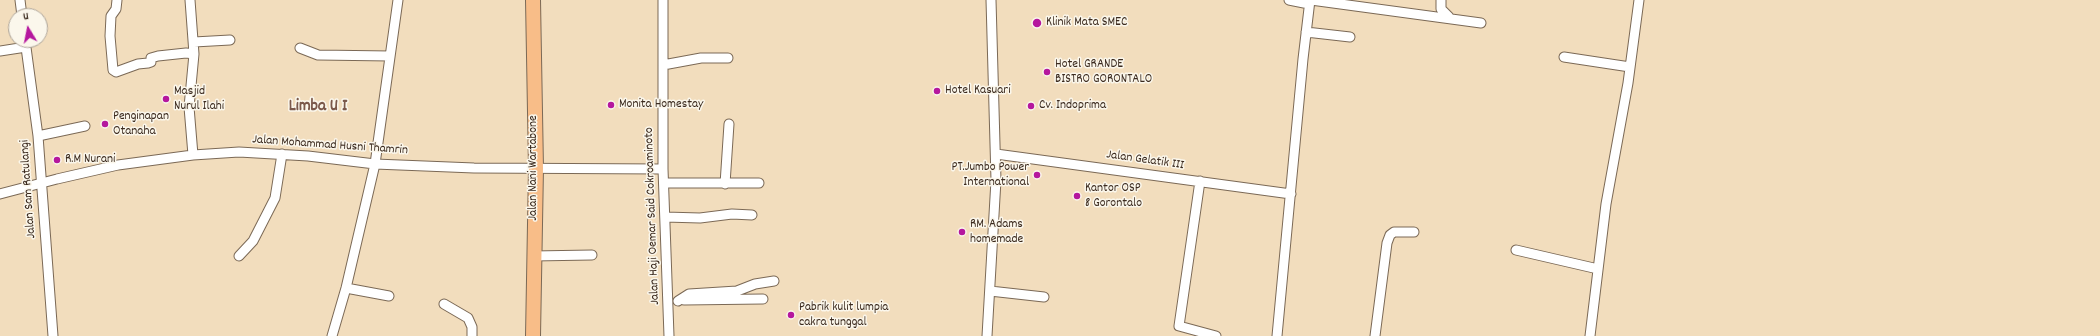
<!DOCTYPE html>
<html>
<head>
<meta charset="utf-8">
<style>
	body { margin:0 }
	#map { position:relative; width:2100px; height:336px; overflow:hidden; background:#f2ddbd; font-family:Dekko,sans-serif }
	canvas { display:block }
	.north { position:absolute; left:8px; top:8px; width:40px; height:40px; box-sizing:border-box; background:#fbf7ec; border:1px solid #aea59a; border-radius:50%; rotate:350deg; font-size:11px; font-weight:700; line-height:16px; text-align:center; color:#3b2a1e }
	.north::after { content:''; display:block; margin:auto; width:14px; height:18px; background:#b5179e; clip-path:polygon(50% 0,100% 100%,50% 72%,0 100%) }
</style>
</head>
<body>
<div id="map">
<canvas width="2100" height="336"></canvas>
<div class="north">U</div>
</div>
<script>
const context = document.querySelector('canvas').getContext('2d');
context.lineJoin = 'round';
const poly = rows => new Path2D(rows.map(r => 'M' + r).join(''));
function trace(path, color, width, dash) { context.strokeStyle = color; context.lineWidth = width; context.lineCap = dash ? 'butt' : 'round'; context.setLineDash(dash || []); context.stroke(path); }
function write(font, color, halo, rows, align = 'center') {
  context.font = font + ' Dekko,sans-serif'; context.lineWidth = 3; context.setLineDash([]); context.textBaseline = 'middle'; context.strokeStyle = halo; context.fillStyle = color; for (const [text, x, y, turn = 0] of rows) {
    context.save(); context.translate(x, y); context.rotate((+turn || 0) * Math.PI / 180); context.textAlign = isNaN(turn) ? turn : align; if (halo) context.strokeText(text, 0, 0); context.fillText(text, 0, 0); context.restore();
  }
}
const minor = poly([
	[20,0,22,16],
	[117,0,116,9,111,16,110,36,113,70,116,72,138,64,148,63,151,62,151,58,158,56,186,53,194,54],
	[190,0,194,54,189,107,193,155],
	[663,0,663,169,669,336],
	[1289,0,1309,4],
	[1311,0,1481,23],
	[1441,0,1441,9,1449,17],
	[1306,32,1350,37],
	[25,40,38,136,53,336],
	[194,42,230,40],
	[300,48,318,55,390,56],
	[0,51,26,47],
	[1564,57,1630,67],
	[663,65,701,58,728,58],
	[38,136,85,126],
	[996,154,1291,194],
	[1200,181,1179,326,1216,336],
	[664,183,759,183],
	[725,184,729,124],
	[0,194,57,179,118,165,193,155,239,152,308,156,375,164,474,168,663,169],
	[665,217,700,218,732,214,752,215],
	[1516,250,1598,269],
	[239,256,253,241,275,198,282,154],
	[533,256,592,255],
	[346,288,389,296],
	[990,291,1044,297],
	[684,300,763,299],
	[678,301,689,294,737,291,755,284,774,281],
	[444,304,468,318,472,327,472,336],
	[332,336,346,288,375,164,398,0],
	[987,336,996,180,991,0],
	[1277,336,1303,59,1310,0],
	[1375,336,1387,243,1390,235,1394,232,1414,232],
	[1590,336,1606,204,1628,83,1639,0]
]);
const primary = poly([
	[533,0,536,168,533,336]
]);
trace(minor, '#7b6956', 11);
trace(primary, '#7b6956', 16);
trace(minor, '#fff', 9);
trace(primary, '#f8bd88', 14);
for (const [x, y, r, color] of [
	[1037,23,5,"#b5179e"],
	[1047,72,4,"#b5179e"],
	[937,91,4,"#b5179e"],
	[166,99,4,"#b5179e"],
	[611,105,4,"#b5179e"],
	[1031,106,4,"#b5179e"],
	[105,124,4,"#b5179e"],
	[57,160,4,"#b5179e"],
	[1037,175,4,"#b5179e"],
	[1077,196,4,"#b5179e"],
	[962,232,4,"#b5179e"],
	[791,315,4,"#b5179e"]
]) { const dot = new Path2D(); dot.arc(x, y, r, 0, 2 * Math.PI); context.fillStyle = color; context.fill(dot); trace(dot, '#fbf7ec', 1.5); }
write('13px', '#3b2a1e', '#fbf7ec', [
	["Klinik Mata SMEC",1046,23],
	["Hotel GRANDE",1055,65],
	["BISTRO GORONTALO",1055,80],
	["Hotel Kasuari",945,91],
	["Masjid",174,92],
	["Nurul Ilahi",174,107],
	["Monita Homestay",619,105],
	["Cv. Indoprima",1039,106],
	["Penginapan",113,117],
	["Otanaha",113,132],
	["R.M Nurani",65,160],
	["PT.Jumbo Power",1029,168,"right"],
	["International",1029,183,"right"],
	["Kantor OSP",1085,189],
	["8 Gorontalo",1085,204],
	["RM. Adams",970,225],
	["homemade",970,240],
	["Pabrik kulit lumpia",799,308],
	["cakra tunggal",799,323]
], 'left');
write('13px', '#3b2a1e', '#fbf7ec', [
	["Jalan Mohammad Husni Thamrin",330,146,4],
	["Jalan Gelatik III",1145,161,8],
	["Jalan Nani Wartabone",534,168,-90],
	["Jalan Sam Ratulangi",29,189,-94],
	["Jalan Haji Oemar Said Cokroaminoto",653,216,-92]
]);
write('bold 17px', '#7b594b', '#fbf7ec', [
	["Limba U I",318,108]
]);
</script>
</body>
</html>
